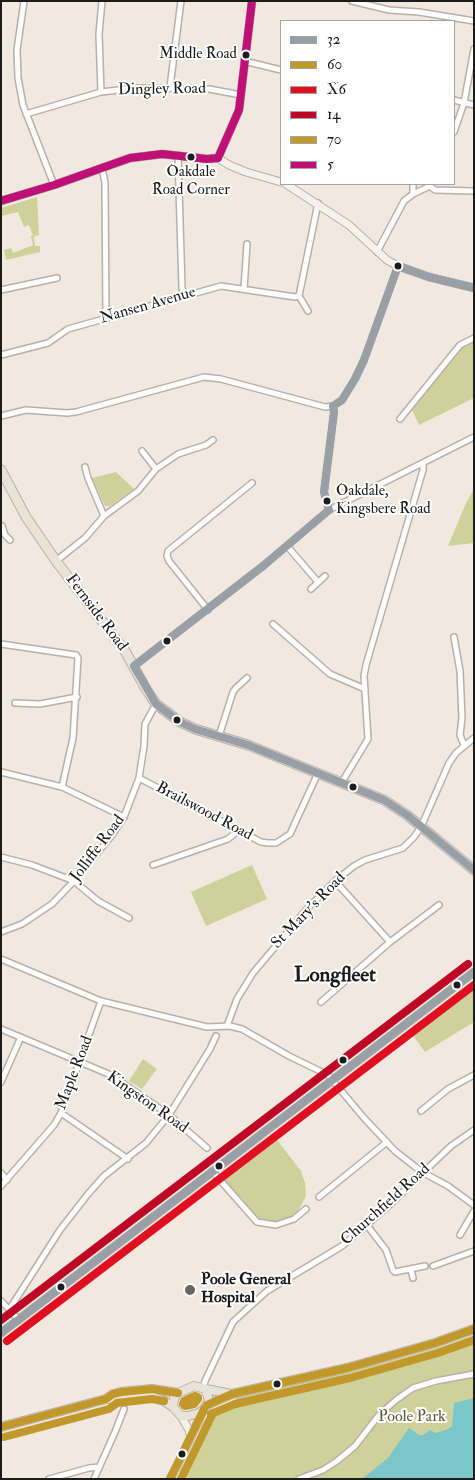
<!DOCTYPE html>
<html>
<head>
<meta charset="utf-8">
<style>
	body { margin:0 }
	#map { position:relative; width:475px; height:1480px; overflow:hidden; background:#f1e9e0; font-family:"IM FELL Double Pica",serif }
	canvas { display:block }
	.frame { position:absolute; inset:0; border:2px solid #1c1c1c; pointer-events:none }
	.legend { position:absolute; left:280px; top:20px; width:175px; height:165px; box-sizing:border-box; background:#fff; border:1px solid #a4a4a4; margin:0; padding:6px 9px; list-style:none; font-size:15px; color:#1c1c1c }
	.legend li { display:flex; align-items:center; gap:10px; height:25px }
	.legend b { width:25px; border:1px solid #a4a4a4 }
</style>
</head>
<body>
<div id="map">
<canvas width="475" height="1480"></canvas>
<div class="frame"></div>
<ul class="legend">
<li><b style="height:6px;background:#98a0a6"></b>32</li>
<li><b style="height:6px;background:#c0992a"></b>60</li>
<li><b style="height:6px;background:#e01021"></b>X6</li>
<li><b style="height:6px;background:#be0826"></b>14</li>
<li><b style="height:6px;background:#c0992a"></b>70</li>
<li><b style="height:6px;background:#be1076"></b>5</li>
</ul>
</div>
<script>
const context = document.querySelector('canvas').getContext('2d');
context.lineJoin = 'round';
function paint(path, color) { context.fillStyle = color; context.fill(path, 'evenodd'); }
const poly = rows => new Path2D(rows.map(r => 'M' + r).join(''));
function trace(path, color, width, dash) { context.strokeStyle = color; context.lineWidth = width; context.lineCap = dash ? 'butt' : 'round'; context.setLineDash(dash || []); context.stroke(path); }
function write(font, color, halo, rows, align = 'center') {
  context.font = font + ' "IM FELL Double Pica",serif'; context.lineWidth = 4; context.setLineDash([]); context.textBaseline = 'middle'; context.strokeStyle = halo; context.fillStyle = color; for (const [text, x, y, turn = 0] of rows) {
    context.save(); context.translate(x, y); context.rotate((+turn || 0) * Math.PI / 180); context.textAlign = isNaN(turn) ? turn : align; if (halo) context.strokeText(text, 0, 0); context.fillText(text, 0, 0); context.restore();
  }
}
paint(poly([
	[37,197,39,235,34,236,35,246,40,246,40,252,6,260,4,250,11,248,13,253,33,245,31,236,33,235,29,225,24,227,18,212,1,216,1,208],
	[474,340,474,398,419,425,412,410,449,360,462,347],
	[116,472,134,489,110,506,105,506,92,478],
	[474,489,474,543,448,546,466,503],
	[252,865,267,899,206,926,191,892],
	[474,983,474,1022,425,1052,409,1030],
	[143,1059,157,1069,142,1089,129,1081],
	[274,1136,301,1171,305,1183,306,1196,298,1211,290,1217,275,1222,259,1220,248,1211,221,1176],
	[474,1335,474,1479,190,1479,179,1471,192,1452,202,1424,206,1418,239,1397,360,1369,440,1347]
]), '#ced199');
paint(poly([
	[474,1398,474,1479,362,1479,388,1458,409,1428,419,1435,423,1435,430,1430,436,1433,446,1430,452,1426,454,1403]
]), '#7bc6c8');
const street = poly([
	[24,1,17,50,18,78,23,105,54,185],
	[352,1,389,10,419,12,474,21],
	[244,61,281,70],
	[170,87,181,1],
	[101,92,99,34,102,1],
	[454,100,474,105],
	[26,114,101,92,137,88,209,89,241,95],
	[454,132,464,103,474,49],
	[178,155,182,288,184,296],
	[102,168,105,183,106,318],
	[413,184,413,194],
	[430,186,435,190,474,191],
	[377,252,404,201,413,194,430,186,431,184],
	[244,289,247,244],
	[1,290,57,278],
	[299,296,318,203],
	[299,296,308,311],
	[1,355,48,343,68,329,221,286,295,297,299,296],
	[1,416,26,410,67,413,76,412,204,377,221,379,325,407,333,406,342,400,355,379,364,360,398,266],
	[400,419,460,345,474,338],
	[142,451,156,469],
	[85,467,88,478,104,516],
	[329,510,324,492,334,412,333,406],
	[2,526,5,535,10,540],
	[287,546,318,582],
	[56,561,85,538,104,516,138,491,156,469,178,454,206,445,213,440],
	[311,589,325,576],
	[208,610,169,561,167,556,168,551,252,483],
	[273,624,330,674,365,689],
	[454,637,460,671,462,718,460,735,464,745],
	[1,644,76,655,78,658,73,738,62,787],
	[134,666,263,566,329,510,474,437],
	[15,703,40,704,77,697],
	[219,736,233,692,236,688,247,678],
	[1,772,62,787,124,817],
	[139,778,261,842,268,843,276,843,290,834,318,773],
	[342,782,368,739,364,676,366,665,423,470,423,464],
	[1,857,32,865,74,881,98,901,129,918],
	[153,865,228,839,239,830],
	[335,881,390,942],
	[1,932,22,924,52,904,74,881,112,835,124,817,139,778,144,746,145,724,156,704],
	[1,959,101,1001,207,1027,230,1026,242,1029,289,1056,328,1075,364,1118,395,1151,422,1172,448,1186,474,1205],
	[321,1002,390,942,439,905],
	[227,1026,237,999,253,973,307,909,335,881,354,866,365,860,403,848,414,837,421,827,449,763,456,753,474,738],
	[1,1029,111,1075,169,1115,207,1148],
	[1,1082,21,1037],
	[421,1111,448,1089,474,1075],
	[61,1113,128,1159],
	[212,1171,257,1222,276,1225,294,1219,306,1209],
	[1,1173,7,1180],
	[1,1186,54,1125,61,1113,101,1001],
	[319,1197,387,1142],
	[366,1224,386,1250,393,1270,395,1272,425,1266],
	[460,1235,474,1211],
	[433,1266,474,1251],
	[411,1270,413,1278],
	[1,1301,19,1320],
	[9,1310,60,1230,88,1194,104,1176,146,1143,169,1115,210,1049,216,1036],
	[203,1388,205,1381,233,1322,246,1310,267,1291,342,1246,385,1209,451,1146,474,1130],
	[49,1479,89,1468,99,1467],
	[94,1479,115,1432,124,1409],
	[299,1479,323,1470,337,1461,355,1446,379,1415,396,1400,413,1388,436,1381,474,1374]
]);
const secondary = poly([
	[218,158,239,110,252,1],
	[286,184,349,225,387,260,398,266,429,277,474,288],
	[1,201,54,185,130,158,162,154,207,159,218,158,229,165,246,172,281,182],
	[1,1333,474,972],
	[181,1416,189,1430,191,1437],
	[170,1479,182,1456,204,1409]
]);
const primary = poly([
	[206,1389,231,1394],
	[106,1399,113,1394,121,1392,152,1389,178,1393,194,1386,206,1389,209,1401,204,1409,199,1413,188,1416,181,1416,173,1407,174,1398,178,1393],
	[207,1405,232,1394,347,1368,435,1343,474,1329],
	[1,1427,106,1399,152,1397,164,1401,173,1407]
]);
const highway = poly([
	[1,470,26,517,56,561,125,651,146,689,156,704,180,722,195,729,248,745,384,800,407,815,474,870]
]);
trace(street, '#b6b0ab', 8);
trace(secondary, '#b6b0ab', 9);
trace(primary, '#b6b0ab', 10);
trace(highway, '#b6b0ab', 11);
trace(street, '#fdfcfa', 5);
trace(secondary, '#f5f2ec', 7);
trace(primary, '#e9e2d7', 8);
trace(highway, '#e9e2d7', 9);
trace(poly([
	[398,266,429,277,474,288],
	[333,406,342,400,355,379,364,360,398,266],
	[329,510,324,492,334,412,333,406],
	[134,666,156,704,180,722,195,729,248,745,384,800,407,815,474,870],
	[134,666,263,566,329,510],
	[1,1333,474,972]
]), '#98a0a6', 8);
trace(poly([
	[207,1405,232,1394,347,1368,435,1343,474,1329],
	[1,1427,106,1399,113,1394,121,1392,152,1389,178,1393],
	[170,1479,204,1409]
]), '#c0992a', 8);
trace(poly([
	[7,1341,474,985]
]), '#e01021', 8);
trace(poly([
	[1,1320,468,964]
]), '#be0826', 8);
trace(poly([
	[195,1396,198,1397,198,1399,194,1404,185,1406,183,1404,184,1401,195,1396],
	[211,1414,235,1404,350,1378,438,1353,474,1340],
	[4,1437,109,1409,117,1403,152,1399,164,1401],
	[181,1479,213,1413]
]), '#c0992a', 8);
trace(poly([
	[218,158,239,110,252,1],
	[1,201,54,185,130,158,162,154,207,159,218,158]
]), '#be1076', 8);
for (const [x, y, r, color] of [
	[246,55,4.5,"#1c1c1c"],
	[191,157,4.5,"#1c1c1c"],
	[398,266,4.5,"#1c1c1c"],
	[327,501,4.5,"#1c1c1c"],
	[167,641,4.5,"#1c1c1c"],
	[177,720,4.5,"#1c1c1c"],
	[353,787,4.5,"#1c1c1c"],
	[457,985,4.5,"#1c1c1c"],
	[343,1060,4.5,"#1c1c1c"],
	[219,1166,4.5,"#1c1c1c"],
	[61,1287,4.5,"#1c1c1c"],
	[190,1290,6,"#676461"],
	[277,1384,4.5,"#1c1c1c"],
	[182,1454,4.5,"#1c1c1c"]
]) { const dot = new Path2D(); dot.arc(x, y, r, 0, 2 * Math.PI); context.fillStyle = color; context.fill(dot); trace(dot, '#fff', 2); }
write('15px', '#1c1c1c', '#fff', [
	["Middle Road",237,55],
	["Oakdale",191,173,"center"],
	["Road Corner",191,191,"center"],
	["Oakdale,",336,492,"left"],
	["Kingsbere Road",336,510,"left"]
], 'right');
write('16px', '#1c1c1c', '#fff', [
	["Dingley Road",162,90,-1],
	["Nansen Avenue",148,306,-16],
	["Fernside Road",96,613,53],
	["Brailswood Road",204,812,28],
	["Jolliffe Road",98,849,-53],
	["St Mary's Road",309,911,-46],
	["Maple Road",75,1073,-69],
	["Kingston Road",147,1103,35],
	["Churchfield Road",386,1205,-42]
]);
write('bold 16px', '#1c1c1c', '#fff', [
	["Poole General",201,1281],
	["Hospital",201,1299]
], 'left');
write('16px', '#585c37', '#fff', [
	["Poole Park",412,1418]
]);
write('bold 21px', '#1c1c1c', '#fff', [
	["Longfleet",335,976]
]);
</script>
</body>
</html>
